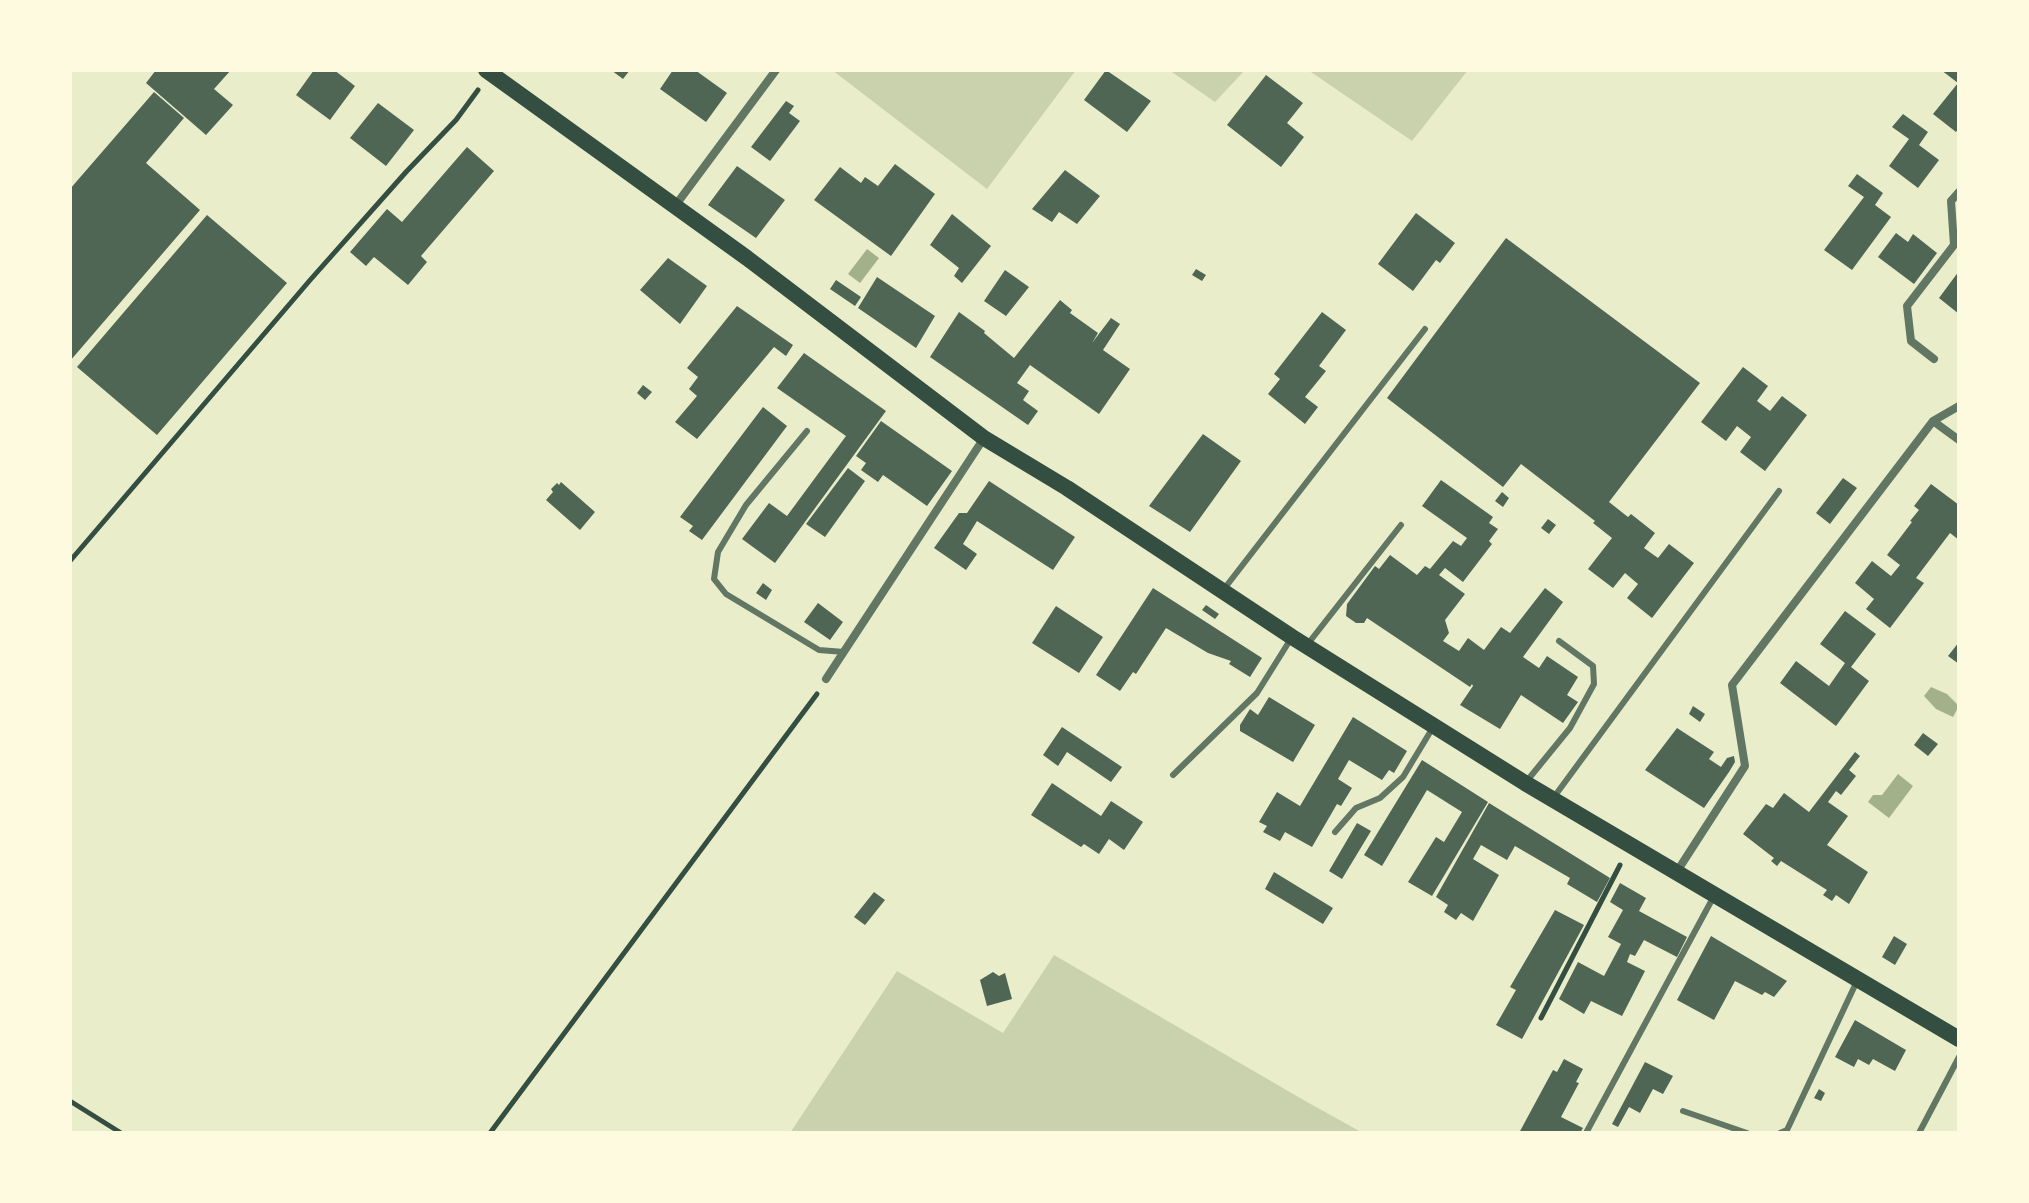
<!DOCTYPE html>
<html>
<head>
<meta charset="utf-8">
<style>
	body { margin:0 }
	#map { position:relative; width:2029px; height:1203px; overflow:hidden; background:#e9edc9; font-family:"IBM Plex Sans",sans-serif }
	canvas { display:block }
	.frame { position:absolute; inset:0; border:72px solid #fefae0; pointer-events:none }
</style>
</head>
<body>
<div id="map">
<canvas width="2029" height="1203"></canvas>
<div class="frame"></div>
</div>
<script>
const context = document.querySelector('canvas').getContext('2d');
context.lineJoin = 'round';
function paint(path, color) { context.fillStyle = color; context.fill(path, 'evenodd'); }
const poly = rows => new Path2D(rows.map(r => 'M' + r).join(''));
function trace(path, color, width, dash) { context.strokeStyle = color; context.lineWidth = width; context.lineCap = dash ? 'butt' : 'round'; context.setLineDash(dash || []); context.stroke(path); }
paint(poly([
	[832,70,1076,70,987,189],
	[1169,70,1245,70,1215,102],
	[1308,70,1468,70,1412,141],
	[1054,955,1307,1102,1363,1133,790,1133,897,971,1003,1033]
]), '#cad2ad');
paint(poly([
	[867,249,879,258,860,283,848,274],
	[1931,687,1947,694,1959,706,1953,717,1936,709,1924,696],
	[1898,774,1913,786,1889,818,1868,802,1873,795,1882,795]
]), '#a3b18a');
paint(poly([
	[156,70,231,70,214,89,233,105,206,135,146,83],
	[314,70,334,70,355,86,330,120,296,95],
	[611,70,630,70,623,79],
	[673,70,695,70,727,93,706,122,660,89],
	[1106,70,1151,101,1127,132,1084,100],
	[1941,70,1959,70,1959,128,1956,132,1933,114,1958,83],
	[1266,75,1303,103,1287,123,1304,137,1281,167,1227,125],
	[154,92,184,118,146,163,200,210,70,361,70,189],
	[786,101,794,106,789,113,800,121,770,161,751,147],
	[378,103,414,130,386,166,350,138],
	[1903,114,1928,132,1919,145,1939,160,1918,188,1889,166,1909,139,1892,127],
	[467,147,494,171,421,256,427,262,408,285,374,257,366,266,350,252,387,209,402,222],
	[895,164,935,194,891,256,814,200,840,167,861,183,865,177,878,186],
	[737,166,785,200,756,238,708,205],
	[1065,170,1100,196,1077,224,1059,212,1052,222,1032,209],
	[1857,174,1883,193,1875,205,1891,217,1852,270,1824,250,1864,197,1848,186],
	[1416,213,1455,243,1440,263,1436,260,1413,291,1378,264],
	[952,214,991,246,962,283,954,276,959,268,930,245],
	[207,215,287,283,157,435,77,367],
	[1896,233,1908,242,1913,234,1937,253,1914,284,1878,257],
	[1506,238,1700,383,1609,502,1628,517,1631,514,1655,533,1644,548,1658,558,1669,544,1694,563,1652,618,1627,598,1638,584,1625,573,1613,588,1588,569,1612,538,1593,523,1595,521,1521,464,1503,487,1387,398],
	[668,258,707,286,680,324,640,290],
	[1196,269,1206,275,1202,281,1192,275],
	[1005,270,1029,287,1006,316,984,301],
	[1959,271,1959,314,1939,298],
	[877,277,935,316,916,348,858,308],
	[836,280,861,297,855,306,830,289],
	[1060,300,1072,310,1070,313,1098,333,1092,343,1111,318,1120,324,1103,350,1130,369,1099,414,1030,365,1017,383,1029,391,1023,400,1038,411,1028,425,930,357,959,312,985,331,984,333,1014,358],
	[737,306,793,345,786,356,774,347,697,439,675,422,697,396,689,389,698,377,687,368],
	[1322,312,1346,330,1319,366,1326,371,1305,397,1318,407,1305,424,1268,394,1280,379,1274,374],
	[804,353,886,411,775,563,742,539,769,503,787,516,846,436,777,388],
	[1743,367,1768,386,1757,401,1770,411,1782,396,1807,415,1765,471,1740,452,1751,437,1737,426,1726,441,1701,422],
	[643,385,652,392,645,400,637,393],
	[763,407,787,426,702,540,689,531,693,526,680,517],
	[881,421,952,471,927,506,883,475,878,482,861,470,866,463,856,456],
	[1203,434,1241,461,1190,532,1149,506],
	[848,468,865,481,825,537,806,524],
	[1843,478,1857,488,1830,524,1816,513],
	[1441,480,1493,517,1489,523,1498,529,1489,541,1492,544,1463,582,1445,568,1439,575,1465,594,1445,620,1449,633,1443,641,1459,651,1468,638,1484,650,1501,627,1510,633,1545,588,1563,602,1523,657,1539,668,1547,656,1578,677,1567,695,1578,702,1563,723,1521,695,1500,729,1460,705,1473,686,1472,684,1470,687,1367,618,1364,623,1356,623,1346,616,1347,604,1375,566,1379,569,1390,555,1417,575,1425,566,1430,569,1453,541,1461,546,1467,538,1422,506],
	[989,481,1075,537,1053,570,977,521,963,544,977,554,966,570,934,548,959,513,967,513],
	[561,482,595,512,580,530,546,500,553,492,551,489,557,483,559,485],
	[1931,484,1959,505,1959,540,1950,533,1916,578,1924,583,1890,628,1866,609,1874,599,1855,583,1872,561,1891,576,1900,565,1887,555,1912,522,1910,521,1919,510,1914,506],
	[1502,492,1509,498,1503,507,1495,501],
	[1548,519,1556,525,1549,534,1541,528],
	[763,583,772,590,766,600,756,593],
	[1153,588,1262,658,1250,677,1229,664,1231,661,1208,653,1166,628,1136,674,1133,672,1120,691,1096,675],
	[818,603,843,622,830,640,804,622],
	[1206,605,1219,614,1215,619,1202,610],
	[1056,606,1103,637,1079,673,1032,643],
	[1845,611,1876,634,1851,667,1869,681,1836,726,1780,683,1796,661,1829,686,1845,663,1820,644],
	[1959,642,1959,664,1948,656],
	[1269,697,1315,725,1293,762,1240,731,1240,725,1250,709,1258,715],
	[1693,706,1705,714,1700,722,1689,714],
	[1353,717,1407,751,1394,773,1389,770,1382,780,1349,760,1338,779,1352,788,1341,806,1337,804,1312,847,1285,832,1280,841,1263,832,1267,826,1259,822,1277,792,1300,806],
	[1062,727,1122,767,1111,782,1067,752,1058,766,1043,755],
	[1677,728,1714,752,1709,759,1721,767,1727,758,1734,756,1735,762,1729,772,1704,808,1645,770],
	[1923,733,1938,744,1928,756,1914,745],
	[1855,752,1860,756,1849,770,1856,776,1841,795,1836,791,1828,802,1848,816,1827,845,1868,872,1849,904,1836,895,1832,901,1823,895,1827,890,1781,861,1777,866,1771,861,1774,858,1743,834,1766,804,1773,808,1784,793,1809,812],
	[1422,760,1488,802,1432,896,1408,882,1436,837,1444,842,1462,812,1427,790,1382,866,1364,855],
	[1052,783,1101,816,1111,801,1143,822,1124,850,1109,839,1099,854,1084,844,1081,847,1031,815],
	[1489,803,1610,878,1597,902,1567,884,1570,878,1515,846,1507,860,1481,845,1473,859,1499,875,1473,921,1461,913,1456,920,1444,912,1448,905,1436,897],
	[1357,823,1371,831,1342,879,1329,871],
	[1274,872,1333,908,1323,924,1265,889],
	[1620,883,1646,898,1639,911,1687,937,1677,957,1644,940,1635,956,1630,954,1627,962,1645,971,1622,1016,1591,1001,1584,1014,1559,999,1578,962,1604,976,1621,944,1608,937,1623,910,1610,902],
	[874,892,885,900,865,925,854,917],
	[1555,910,1584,925,1522,1039,1496,1025,1516,990,1510,987],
	[1711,936,1787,981,1774,997,1765,992,1762,995,1735,981,1714,1020,1677,1000],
	[1894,936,1907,944,1895,965,1882,957],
	[993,972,999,976,1005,973,1012,999,987,1006,980,980],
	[1855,1020,1906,1050,1895,1071,1873,1059,1869,1065,1858,1059,1854,1067,1835,1057],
	[1564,1059,1583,1069,1576,1082,1579,1083,1561,1117,1583,1128,1580,1133,1519,1133,1553,1070,1557,1072],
	[1645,1062,1673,1076,1663,1094,1653,1089,1640,1113,1629,1107,1618,1127,1612,1124],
	[1819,1089,1825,1093,1821,1101,1814,1098]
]), '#4f6655');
trace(poly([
	[70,561,311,279,406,172,456,120,478,90],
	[1541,1018,1620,865],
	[70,1101,121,1133],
	[490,1133,817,694]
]), '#344e41', 5);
trace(poly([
	[807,431,746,505,718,552,714,579,726,594,819,650,844,652],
	[1224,589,1425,329],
	[1307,645,1401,525],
	[1173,775,1257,693,1292,637],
	[1526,782,1570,728,1594,684,1593,666,1559,641],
	[1554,797,1779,491],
	[1335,832,1356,808,1380,798,1403,777,1432,729],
	[1683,1111,1747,1133],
	[1586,1133,1714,896],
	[1780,1133,1787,1130,1857,981],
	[1919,1133,1959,1057]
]), '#617663', 6);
trace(poly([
	[675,206,776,70],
	[1934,359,1911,341,1907,306,1954,245,1951,201,1959,192],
	[1933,421,1959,440],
	[826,679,984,438],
	[1676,873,1745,766,1732,685,1933,421,1959,406]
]), '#617663', 8);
trace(poly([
	[486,70,747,258,984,438,1067,488,1292,637,1525,783,1959,1039]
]), '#344e41', 16);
</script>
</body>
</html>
